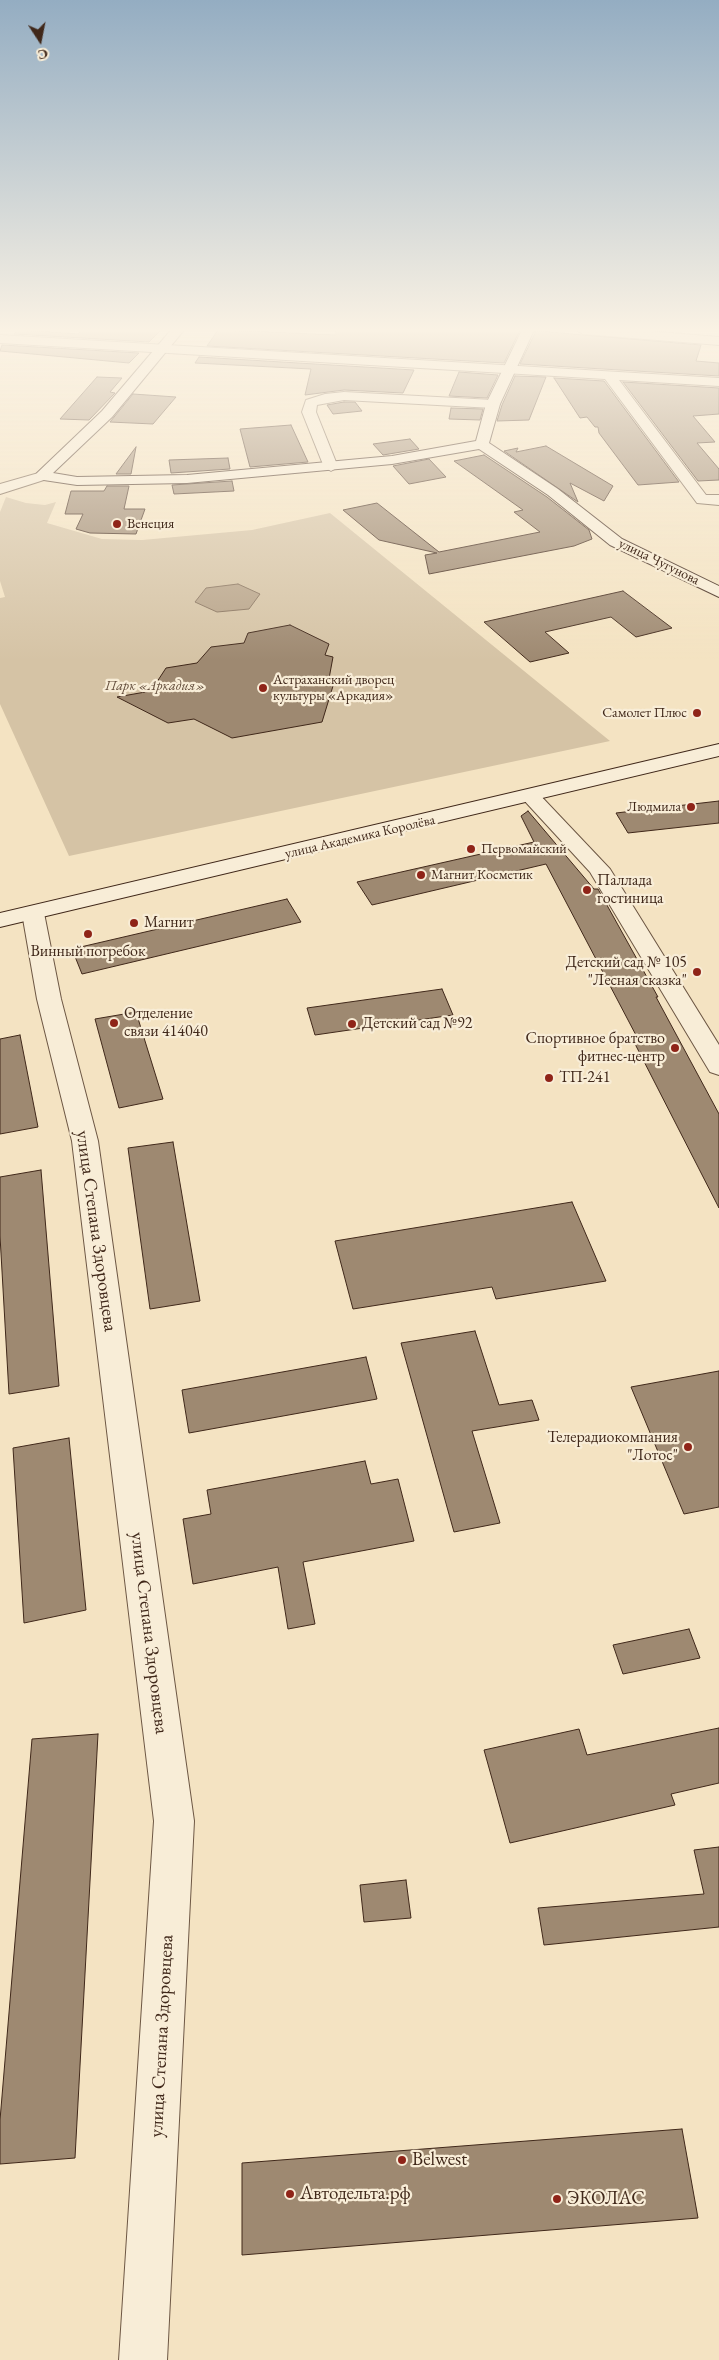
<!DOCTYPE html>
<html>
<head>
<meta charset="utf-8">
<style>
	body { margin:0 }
	#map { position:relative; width:719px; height:2360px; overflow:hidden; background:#f4e3c2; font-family:"EB Garamond",serif }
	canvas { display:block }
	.north { position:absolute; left:15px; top:15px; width:50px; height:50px; -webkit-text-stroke:4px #f8edd7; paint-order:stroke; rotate:169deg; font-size:14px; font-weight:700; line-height:20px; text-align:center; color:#40281a }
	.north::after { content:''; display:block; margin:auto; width:18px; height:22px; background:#40281a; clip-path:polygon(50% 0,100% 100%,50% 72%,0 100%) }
</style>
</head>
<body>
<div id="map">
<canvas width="719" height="2360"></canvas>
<div class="north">С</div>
</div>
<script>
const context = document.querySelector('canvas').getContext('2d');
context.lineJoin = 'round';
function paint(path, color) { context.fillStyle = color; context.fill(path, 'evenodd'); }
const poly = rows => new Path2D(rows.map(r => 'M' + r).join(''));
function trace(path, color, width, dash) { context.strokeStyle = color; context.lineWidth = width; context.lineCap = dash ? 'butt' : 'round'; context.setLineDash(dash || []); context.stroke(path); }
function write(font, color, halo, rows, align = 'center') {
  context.font = font + ' "EB Garamond",serif'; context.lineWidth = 4.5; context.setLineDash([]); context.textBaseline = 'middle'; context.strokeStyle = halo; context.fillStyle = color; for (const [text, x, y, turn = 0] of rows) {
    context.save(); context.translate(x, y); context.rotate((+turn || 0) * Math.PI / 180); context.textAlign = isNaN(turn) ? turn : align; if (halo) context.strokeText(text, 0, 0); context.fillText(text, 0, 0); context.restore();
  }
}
paint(poly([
	[6,497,26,503,45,505,56,502,47,523,102,539,142,540,252,530,330,513,610,741,69,856,0,704,0,598,5,597,0,581,0,512]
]), '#d5c3a5');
const water = poly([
	[238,584,260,594,249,609,217,612,195,602,206,588,238,584]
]);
paint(water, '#b7a389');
trace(water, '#87725d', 1);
const building = poly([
	[18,330,78,334,82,330,161,330,149,342,14,334,18,330],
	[218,330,336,335,336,330,520,330,504,363,207,346,218,330],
	[536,331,701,345,696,361,719,363,719,376,520,364,536,331],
	[2,345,139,353,129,363,0,351,2,345],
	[199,357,414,370,403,393,344,390,305,395,311,369,195,363,199,357],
	[459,372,498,375,487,398,449,396,459,372],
	[515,376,546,377,529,420,497,421,502,405,515,376],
	[97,377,122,378,110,392,115,393,89,420,60,419,97,377],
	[554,378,604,381,679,482,638,485,599,433,598,427,595,427,587,417,580,418,554,378],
	[623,382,719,388,719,414,693,416,715,442,697,443,719,469,719,480,698,481,623,382],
	[133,394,176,397,153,424,110,422,133,394],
	[344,402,355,402,362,411,333,414,327,405,344,402],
	[451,408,483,409,480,420,449,419,451,408],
	[291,425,308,462,250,467,240,429,291,425],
	[410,439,419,449,383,455,373,444,410,439],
	[546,446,613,486,604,501,570,483,578,502,504,451,518,448,516,452,546,446],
	[136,447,131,474,116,474,136,447],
	[484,455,547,497,589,530,592,539,574,546,429,574,425,555,437,553,379,540,343,510,377,503,439,552,540,532,514,512,523,510,454,461,484,455],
	[228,458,230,469,171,473,169,460,228,458],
	[429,459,446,477,409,484,393,466,429,459],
	[232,481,234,491,174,494,172,485,232,481],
	[107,486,129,486,124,509,145,509,136,534,90,533,76,529,83,514,65,514,71,491,104,491,107,486],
	[623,591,672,628,636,637,611,617,545,632,569,653,530,662,484,622,623,591],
	[290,625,329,644,325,655,333,657,328,684,333,686,322,722,232,738,194,719,168,723,117,697,151,691,166,668,197,663,211,647,244,643,248,633,290,625],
	[719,801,719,823,628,833,616,813,719,801],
	[528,811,594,889,598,889,658,997,656,997,719,1114,719,1208,633,1040,638,1039,546,864,372,905,357,882,534,842,521,816,528,811],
	[287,899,301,922,82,974,72,949,287,899],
	[442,989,453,1015,315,1035,307,1008,442,989],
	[136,1012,163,1099,119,1108,95,1019,136,1012],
	[20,1035,38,1127,0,1134,0,1039,20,1035],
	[173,1142,200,1301,150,1309,128,1148,173,1142],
	[41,1170,59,1386,9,1394,0,1236,0,1177,41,1170],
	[572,1202,606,1281,496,1299,492,1287,353,1309,335,1241,572,1202],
	[475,1331,499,1405,532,1400,539,1420,472,1431,500,1523,454,1532,401,1343,475,1331],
	[366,1357,377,1399,189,1433,182,1390,366,1357],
	[719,1371,719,1507,684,1514,631,1387,719,1371],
	[69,1438,86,1610,24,1623,13,1448,69,1438],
	[365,1461,371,1484,398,1479,414,1541,303,1562,315,1624,288,1629,278,1567,193,1584,183,1519,211,1514,207,1490,365,1461],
	[689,1629,700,1658,623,1674,613,1645,689,1629],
	[719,1728,719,1783,671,1794,675,1805,510,1843,484,1750,579,1729,587,1755,719,1728],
	[98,1734,75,2158,0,2164,0,2120,32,1739,98,1734],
	[719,1847,719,1927,544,1945,538,1908,704,1894,694,1850,719,1847],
	[406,1880,411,1918,364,1922,360,1885,406,1880],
	[682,2129,698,2218,242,2255,242,2163,682,2129]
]);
paint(building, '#9e8971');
trace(building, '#40281a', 1);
const street = poly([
	[577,330,633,330,719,337,719,345,583,334,577,330],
	[0,335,719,378,719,386,619,380,706,495,719,495,719,505,697,503,605,379,0,343,0,335],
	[344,392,493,400,500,404,493,408,344,400,317,405,316,412,338,467,331,471,324,467,302,412,306,400,325,394,344,392],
	[42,472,47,473,49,476,47,479,0,494,0,484,42,472],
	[531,791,538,793,610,869,719,1045,719,1075,710,1072,590,872,521,797,524,793,531,791],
	[33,906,41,908,44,913,61,999,98,1141,194,1821,167,2360,119,2360,154,1821,72,1141,37,999,22,913,25,908,33,906]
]);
const secondary = poly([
	[171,330,184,330,112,417,53,473,77,477,187,475,392,456,476,441,486,404,522,330,534,330,500,404,489,443,558,489,622,539,719,586,719,597,610,545,548,495,479,449,392,464,187,483,77,485,37,479,35,476,37,473,102,411,171,330],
	[719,744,719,756,0,927,0,913,719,744]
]);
trace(street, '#6d5744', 2);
trace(secondary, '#40281a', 2);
paint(street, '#f8edd7');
paint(secondary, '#f8edd7');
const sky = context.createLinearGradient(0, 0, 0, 661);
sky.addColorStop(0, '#94adc2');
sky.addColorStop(0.5, '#faf2e4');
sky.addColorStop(1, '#faf2e400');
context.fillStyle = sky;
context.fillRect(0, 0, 719, 661);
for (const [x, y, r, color] of [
	[117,524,5,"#8f2418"],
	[263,688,5,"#8f2418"],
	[697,713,5,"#8f2418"],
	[691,807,5,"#8f2418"],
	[471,849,5,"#8f2418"],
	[421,875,5,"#8f2418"],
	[587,890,5,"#8f2418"],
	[134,923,5,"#8f2418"],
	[88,934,5,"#8f2418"],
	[697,972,5,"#8f2418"],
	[114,1023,5,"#8f2418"],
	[352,1024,5,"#8f2418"],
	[675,1048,5,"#8f2418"],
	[549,1078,5,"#8f2418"],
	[688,1447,5,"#8f2418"],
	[402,2160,5,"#8f2418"],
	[290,2194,5,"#8f2418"],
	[557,2199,5,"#8f2418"]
]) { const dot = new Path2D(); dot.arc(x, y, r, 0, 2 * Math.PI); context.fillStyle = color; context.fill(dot); trace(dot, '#f8edd7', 2); }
write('14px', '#40281a', '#f8edd7', [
	["Венеция",127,524],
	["Астраханский дворец",273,680],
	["культуры «Аркадия»",273,696],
	["Самолет Плюс",687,713,"right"],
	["Людмила",681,807,"right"],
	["Первомайский",481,849],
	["Магнит Косметик",431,875]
], 'left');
write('14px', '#40281a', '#f8edd7', [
	["улица Чугунова",659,562,26],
	["улица Академика Королёва",360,837,-13]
]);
write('italic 14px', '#654f3d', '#f8edd7', [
	["Парк «Аркадия»",155,686]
]);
write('16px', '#40281a', '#f8edd7', [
	["Паллада",597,881],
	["гостиница",597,899],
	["Магнит",144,923],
	["Винный погребок",88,952,"center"],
	["Детский сад № 105",687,963,"right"],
	["\"Лесная сказка\"",687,981,"right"],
	["Отделение",124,1014],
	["связи 414040",124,1032],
	["Детский сад №92",362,1024],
	["Спортивное братство",665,1039,"right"],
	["фитнес-центр",665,1057,"right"],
	["ТП-241",559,1078],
	["Телерадиокомпания",678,1438,"right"],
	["\"Лотос\"",678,1456,"right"]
], 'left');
write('19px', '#40281a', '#f8edd7', [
	["улица Степана Здоровцева",96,1231,82],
	["улица Степана Здоровцева",149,1633,83],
	["улица Степана Здоровцева",162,2036,-87]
]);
write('19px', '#40281a', '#f8edd7', [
	["Belwest",412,2160],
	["Автодельта.рф",300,2194],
	["ЭКОЛАС",567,2199]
], 'left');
</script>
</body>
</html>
